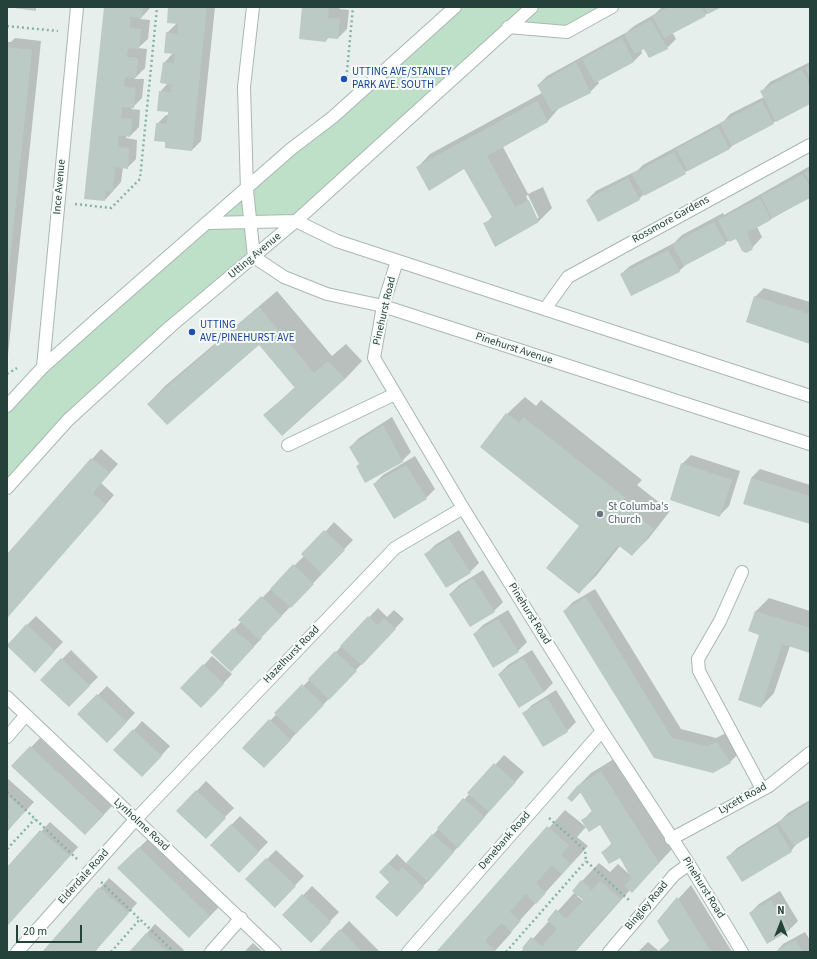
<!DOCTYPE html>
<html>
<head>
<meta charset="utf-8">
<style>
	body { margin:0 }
	#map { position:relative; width:817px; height:959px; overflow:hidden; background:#e6efeb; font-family:"Source Sans 3",sans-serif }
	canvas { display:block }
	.frame { position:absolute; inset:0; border:8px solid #24423a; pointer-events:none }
	.north { position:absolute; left:761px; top:903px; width:40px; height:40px; -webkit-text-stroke:3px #f7fbf9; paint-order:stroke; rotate:0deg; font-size:11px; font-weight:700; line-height:16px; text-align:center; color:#24423a }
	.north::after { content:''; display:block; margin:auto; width:14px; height:18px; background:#24423a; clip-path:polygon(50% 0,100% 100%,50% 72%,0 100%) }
	.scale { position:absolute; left:16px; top:925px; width:66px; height:18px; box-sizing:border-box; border:2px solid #24423a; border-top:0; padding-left:5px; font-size:12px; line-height:14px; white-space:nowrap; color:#24423a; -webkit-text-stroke:3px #f7fbf9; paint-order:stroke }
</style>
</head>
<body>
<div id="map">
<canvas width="817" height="959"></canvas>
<div class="frame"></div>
<div class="north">N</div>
<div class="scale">20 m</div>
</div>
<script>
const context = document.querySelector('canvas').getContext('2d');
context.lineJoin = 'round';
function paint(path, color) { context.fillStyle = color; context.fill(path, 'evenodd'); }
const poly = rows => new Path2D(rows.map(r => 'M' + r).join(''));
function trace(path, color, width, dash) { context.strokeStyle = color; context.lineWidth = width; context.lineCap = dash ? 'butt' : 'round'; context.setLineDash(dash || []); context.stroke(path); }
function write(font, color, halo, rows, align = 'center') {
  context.font = font + ' "Source Sans 3",sans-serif'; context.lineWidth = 4; context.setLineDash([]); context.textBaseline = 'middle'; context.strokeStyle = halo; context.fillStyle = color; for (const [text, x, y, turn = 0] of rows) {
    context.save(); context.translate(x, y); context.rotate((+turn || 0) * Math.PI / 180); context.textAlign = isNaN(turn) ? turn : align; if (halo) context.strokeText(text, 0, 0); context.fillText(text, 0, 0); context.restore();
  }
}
paint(poly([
	[455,7,612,7,567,32,508,27,296,221,251,222,254,257,171,326,7,488,7,406]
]), '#bfe0c8');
paint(poly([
	[105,7,151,7,140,19,150,20,148,39,138,48,147,49,145,68,134,79,144,79,142,98,131,109,140,110,139,127,130,136,127,135,126,138,137,140,136,159,127,168,123,167,121,182,105,200],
	[169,7,215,7,201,141,192,150,166,141,157,124,166,115,169,115,169,112,160,92,168,83,164,63,173,53,167,33,177,23],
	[303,7,341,7,339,9,349,10,347,29,338,38,329,37,326,41],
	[662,7,720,7,672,32,676,39,667,48,645,48,641,50,642,53,633,62,598,81,599,83,590,92,560,107,547,122,503,147,528,194,543,187,552,208,539,221,495,245,485,224,493,216,465,167,417,168,430,154,542,93,538,85,547,76,627,32,634,26,655,14],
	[528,195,539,218,536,218,526,196],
	[15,38,41,41,7,364,7,42,11,42],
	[810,62,810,103,735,143,730,148,644,194,639,199,587,200,596,191,638,170,643,165,724,121,730,114,764,97,762,91,770,82],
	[810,166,810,197,757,227,762,237,751,249,737,238,729,240,725,243,688,263,679,271,621,274,630,266,674,243,682,235,723,213,724,215],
	[764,288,810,302,810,343,755,297],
	[277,291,332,356,346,344,362,361,345,379,265,415,295,387,259,344,148,404,165,386],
	[525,397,536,406,541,400,642,480,637,485,670,511,649,538,632,555,620,546,596,576,579,593,580,526,507,414],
	[392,417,411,452,402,461,360,464,350,447,359,438],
	[101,449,118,464,101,483,114,495,7,618,7,555],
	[691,455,740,471,729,506,720,515,682,464],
	[415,456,435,489,426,498,374,484,383,475],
	[760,469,810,485,810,524,751,478],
	[334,522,353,540,321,573,322,574,261,637,262,638,240,661,212,652,241,622,240,620,304,556],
	[459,530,479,563,470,572,426,554,435,545],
	[483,570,503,602,494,611,450,594,459,585],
	[595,589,681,729,716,738,726,733,739,753,730,762,655,757,564,611,573,602],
	[769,598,810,611,810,652,790,646,774,693,761,707,761,634,750,631,756,611],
	[378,608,387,617,394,610,404,619,273,758,244,748],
	[508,610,527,642,518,651,474,634,483,625],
	[36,616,63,642,35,671,7,645],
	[71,650,98,677,69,706,42,680],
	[532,650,553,683,544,692,499,674,508,665],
	[212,656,232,674,210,698,204,665],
	[107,686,135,713,116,733,79,714],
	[556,690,576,722,567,731,523,714,532,705],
	[142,721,170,746,151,767,134,730],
	[40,738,112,806,94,825,13,766],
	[504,755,524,772,405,907,391,882,380,872,397,854,407,864],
	[614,759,672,849,632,892,630,890,575,952,521,952,575,892,582,881,599,863,610,872,618,864,630,875,620,857,603,852,612,843,600,824,583,820,592,811,581,792,572,801,577,787,591,773],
	[578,894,585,899,583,901,577,896],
	[7,778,34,802,7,831],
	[206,781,234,808,205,837,178,811],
	[810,800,810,835,799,841,791,851,728,857,737,848,780,821,788,813],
	[565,810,586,827,577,837,588,846,510,931,512,932,494,952,438,952],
	[240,816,268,842,239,872,212,845],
	[50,822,78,847,7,926,7,868],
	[148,839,219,907,189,937,119,868],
	[276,850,304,876,284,897,247,879],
	[109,878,137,903,94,952,43,952],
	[691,885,732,952,662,952,660,950,670,940,658,921],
	[312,886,339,912,311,941,284,915],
	[780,891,798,921,789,930,750,913,759,904],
	[349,921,380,952,321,951],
	[155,924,184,950,182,952,130,952],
	[805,932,810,940,810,952,776,952,783,944],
	[648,942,660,952,638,952],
	[253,943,263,952,244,952]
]), '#0003');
paint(poly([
	[7,7,36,7,36,11],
	[104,7,143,7,142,18,131,17,130,21,130,28,141,29,139,49,128,48,127,57,138,58,136,78,125,77,124,87,136,88,134,108,122,107,121,118,132,119,130,137,119,135,118,141,118,147,129,148,128,169,115,167,113,192,106,191,105,201,84,199],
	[168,7,207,7,192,151,165,148,165,142,154,141,156,123,167,124,168,112,157,111,159,91,171,92,172,85,160,83,163,62,174,63,174,59,175,54,164,53,166,32,177,34,178,30,178,24,167,23],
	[302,7,329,7,328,18,340,19,338,39,326,38,326,42,299,39],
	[669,7,702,7,706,16,664,38,652,16],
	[704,7,722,7,708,14],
	[651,20,668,49,649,58,644,49,635,54,624,34],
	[622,38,634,62,595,83,582,59],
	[7,47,32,50,8,279,7,279],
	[576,62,591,93,552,112,537,85],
	[810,65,810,78,805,68],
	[802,69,810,86,810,104,776,122,760,91],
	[537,101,548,122,487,156,515,207,529,200,539,222,495,247,483,223,493,219,464,169,429,191,416,167],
	[762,101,774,124,732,146,720,123],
	[718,127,730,149,688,171,676,149],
	[674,152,686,174,644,196,632,174],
	[810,170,810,183,804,173],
	[803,174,810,187,810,198,772,218,761,196],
	[628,178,640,200,598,222,586,200],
	[760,198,771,220,747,233,753,247,752,250,746,253,742,251,736,239,729,242,718,220],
	[714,222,726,244,684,266,672,244],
	[668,250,680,272,631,296,620,274],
	[754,296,810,314,810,344,746,322],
	[259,307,314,373,328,361,345,379,282,436,263,415,295,388,259,345,167,425,147,404],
	[506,413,519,423,523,417,625,497,621,503,654,529,632,556,618,545,579,594,546,568,579,526,480,447],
	[383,425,403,462,365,483,356,466,359,464,349,447],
	[91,458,110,473,93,493,106,505,7,618,7,554],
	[681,463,732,480,720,517,670,500],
	[406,465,427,499,394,519,373,484],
	[751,478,810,496,810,524,743,504],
	[324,530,345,550,322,574,301,554],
	[449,539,471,573,446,588,424,554],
	[293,564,314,584,291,608,270,589],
	[473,578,495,612,470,627,449,594],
	[261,596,282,616,259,640,238,620],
	[586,597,672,738,707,746,717,742,731,763,713,773,654,758,563,611],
	[755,611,810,628,810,653,782,644,761,708,738,700,759,635,748,631],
	[368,616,378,625,384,618,396,629,362,665,340,646],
	[498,619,519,652,493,668,473,634],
	[26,624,55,651,35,673,7,646],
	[233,628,254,647,231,672,210,652],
	[335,651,357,671,329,700,308,679],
	[61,658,90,686,69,707,40,680],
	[523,658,544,692,519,708,498,674],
	[203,664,224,684,201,708,180,688],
	[302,684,324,705,296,734,274,713],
	[97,694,127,722,107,743,77,714],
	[547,698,568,732,543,747,522,713],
	[269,719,291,740,264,768,242,748],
	[133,729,162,756,142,777,113,750],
	[30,746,104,815,85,835,11,766],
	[494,763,516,782,489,812,467,793],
	[601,771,659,863,632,893,624,886,631,878,620,858,609,864,601,852,612,845,600,825,589,832,581,820,593,813,580,792,572,802,567,798,577,786],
	[196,790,226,818,206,839,176,811],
	[7,795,25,811,7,832],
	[463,798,485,817,458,848,437,828],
	[810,802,810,836,794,846,778,822],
	[231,824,259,852,239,873,210,845],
	[547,826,569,845,561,855,571,864,562,874,552,865,536,883,546,893,536,904,526,894,510,912,521,921,511,932,501,923,485,941,495,950,494,952,436,952],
	[776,826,792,852,742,882,726,857],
	[40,830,70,856,7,926,7,867],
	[432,834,454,852,428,882,406,863],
	[139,847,210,916,189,938,117,868],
	[266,858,296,886,275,908,245,879],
	[388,863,398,872,402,867,424,887,397,917,375,897,389,882,379,872],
	[581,880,592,890,600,881,621,899,574,952,526,952,522,948,531,937,542,946,557,929,547,920,556,909,566,919,583,900,572,891],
	[99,887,129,913,99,947,95,952,42,952],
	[302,894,331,922,311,943,282,915],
	[677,897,711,952,661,952,659,950,670,942,657,921],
	[771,900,790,930,767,944,749,913],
	[340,929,354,944,363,952,319,951],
	[146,933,168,952,129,952],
	[795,940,803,952,775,952]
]), '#bbcac4');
const service = poly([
	[288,445,395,394]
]);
const minor = poly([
	[508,27,567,32,612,7],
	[247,190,244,87,253,7],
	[397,261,383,306,374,358,463,508,602,731,689,864,742,952],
	[545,309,568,277,810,145],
	[43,367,77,7],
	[742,572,720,621,698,659,699,671,762,789],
	[7,697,275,952],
	[7,737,26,715],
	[671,839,769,786,810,753],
	[17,952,135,820,395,548,463,508],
	[211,952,241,918],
	[408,952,602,731],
	[609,952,674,875,689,864]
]);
const tertiary = poly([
	[247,190,254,257,284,277,327,294,383,306,810,444],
	[208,223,296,221,337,241,810,396],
	[7,406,43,367,98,318,291,149,333,117,455,7],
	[7,488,68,420,171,326,296,221,532,7]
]);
trace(service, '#a8b8b2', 14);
trace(minor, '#a8b8b2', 14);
trace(tertiary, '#a8b8b2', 14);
trace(poly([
	[7,26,58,31],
	[346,82,353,7],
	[75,204,111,208,140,179,157,7],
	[7,374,17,368],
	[7,792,77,859],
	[549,818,585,850,586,861,630,901],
	[7,849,35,819],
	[101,882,174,952],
	[111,952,140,919],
	[506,952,586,861]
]), '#86b3a5', 2.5, [2, 3]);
trace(service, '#fff', 12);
trace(minor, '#fff', 12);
trace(tertiary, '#fff', 12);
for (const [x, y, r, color] of [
	[344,79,4,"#1a4fb4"],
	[192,332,4,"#1a4fb4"],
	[600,514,4,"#6b7280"]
]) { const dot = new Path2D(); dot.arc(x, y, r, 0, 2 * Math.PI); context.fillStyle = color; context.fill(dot); trace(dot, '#f7fbf9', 1.5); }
write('11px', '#164399', '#f7fbf9', [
	["UTTING AVE/STANLEY",352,73],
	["PARK AVE. SOUTH",352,86],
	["UTTING",200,326],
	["AVE/PINEHURST AVE",200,339]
], 'left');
write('11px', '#24423a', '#f7fbf9', [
	["Ince Avenue",60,187,-85],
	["Rossmore Gardens",671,220,-29],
	["Utting Avenue",255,256,-40],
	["Pinehurst Road",385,311,-77],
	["Pinehurst Avenue",514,349,18],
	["Pinehurst Road",529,614,58],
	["Hazelhurst Road",292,655,-46],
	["Lycett Road",743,799,-29],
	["Lynholme Road",141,825,43],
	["Denebank Road",505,841,-49],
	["Elderdale Road",84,877,-48],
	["Pinehurst Road",703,888,58],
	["Bingley Road",647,906,-50]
]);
write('11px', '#5b616d', '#f7fbf9', [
	["St Columba's",608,508],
	["Church",608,521]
], 'left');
</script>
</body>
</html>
